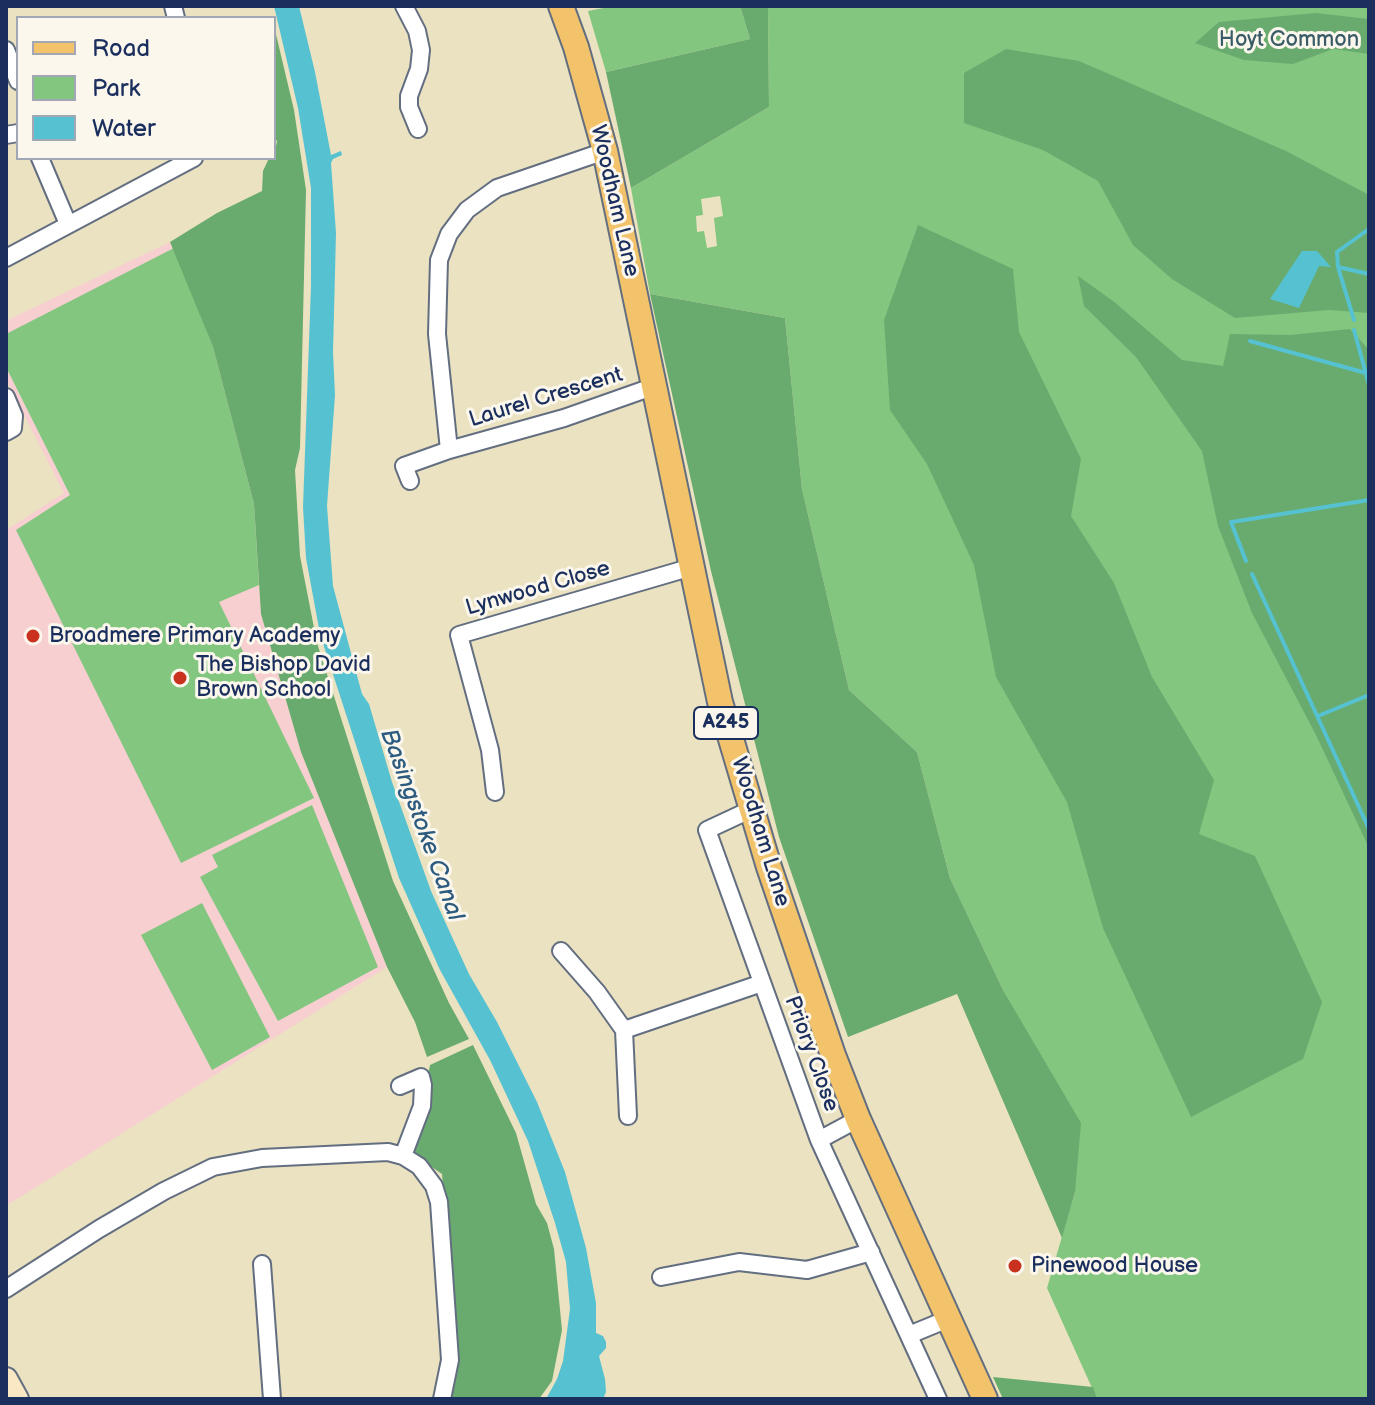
<!DOCTYPE html>
<html>
<head>
<meta charset="utf-8">
<style>
	body { margin:0 }
	#map { position:relative; width:1375px; height:1405px; overflow:hidden; background:#eae2c0; font-family:"Balsamiq Sans",sans-serif }
	canvas { display:block }
	.frame { position:absolute; inset:0; border:8px solid #1b2f5e; pointer-events:none }
	.legend { position:absolute; left:16px; top:16px; width:260px; height:144px; box-sizing:border-box; background:#fbf7ec; border:2px solid #a1a7b3; margin:0; padding:10px 14px; list-style:none; font-size:24px; color:#1b2f5e }
	.legend li { display:flex; align-items:center; gap:16px; height:40px }
	.legend b { width:40px; border:2px solid #a1a7b3 }
</style>
</head>
<body>
<div id="map">
<canvas width="1375" height="1405"></canvas>
<div class="frame"></div>
<ul class="legend">
<li><b style="height:10px;background:#f2c36a"></b>Road</li>
<li><b style="height:22px;background:#82c67f"></b>Park</li>
<li><b style="height:22px;background:#56c2d1"></b>Water</li>
</ul>
</div>
<script>
const context = document.querySelector('canvas').getContext('2d');
context.lineJoin = 'round';
function paint(path, color) { context.fillStyle = color; context.fill(path, 'evenodd'); }
const poly = rows => new Path2D(rows.map(r => 'M' + r).join(''));
function trace(path, color, width, dash) { context.strokeStyle = color; context.lineWidth = width; context.lineCap = dash ? 'butt' : 'round'; context.setLineDash(dash || []); context.stroke(path); }
function write(font, color, halo, rows, align = 'center') {
  context.font = font + ' "Balsamiq Sans",sans-serif'; context.lineWidth = 6; context.setLineDash([]); context.textBaseline = 'middle'; context.strokeStyle = halo; context.fillStyle = color; for (const [text, x, y, turn = 0] of rows) {
    context.save(); context.translate(x, y); context.rotate((+turn || 0) * Math.PI / 180); context.textAlign = isNaN(turn) ? turn : align; if (halo) context.strokeText(text, 0, 0); context.fillText(text, 0, 0); context.restore();
  }
}
paint(poly([
	[170,242,213,347,254,504,261,614,301,752,387,967,6,1206,6,530,64,493,6,380,6,321]
]), '#f7cfd1');
paint(poly([
	[614,6,740,6,750,39,606,72,588,11],
	[768,6,1369,6,1369,1399,1097,1399,1047,1288,1075,1192,1004,992,950,878,917,752,849,690,802,489,785,318,650,294,631,188,769,107],
	[720,196,723,216,714,218,717,246,707,248,704,231,697,232,696,216,703,215,701,199],
	[174,248,213,347,254,504,259,585,219,602,314,798,181,863,16,530,70,495,6,367,6,334],
	[312,805,378,967,278,1021,200,877,218,867,212,855],
	[202,903,270,1037,212,1070,141,935]
]), '#82c67f');
paint(poly([
	[740,6,768,6,769,107,631,188,606,72,750,39],
	[1316,13,1369,19,1369,54,1333,49,1293,64,1244,60,1195,43,1219,22],
	[274,26,294,110,306,190,300,448,295,470,300,556,317,643,393,881,449,1003,469,1039,427,1057,415,1022,387,967,301,752,261,614,254,504,213,347,170,242,217,213,262,191,263,171,269,158,274,158,277,141,274,137],
	[1006,49,1079,61,1286,151,1369,195,1369,313,1329,310,1235,318,1172,279,1133,245,1098,181,1043,150,964,123,964,73],
	[918,225,1013,269,1019,332,1081,459,1071,516,1114,583,1152,677,1214,780,1199,834,1255,856,1322,1002,1303,1059,1191,1117,1103,928,1067,802,996,677,974,565,927,464,890,410,884,320],
	[1078,276,1113,301,1182,360,1223,366,1230,334,1290,335,1350,329,1369,350,1369,848,1317,737,1252,613,1218,526,1202,451,1136,357,1084,306],
	[650,294,785,318,802,489,849,690,917,752,950,878,1004,992,1081,1123,1075,1192,1062,1238,957,994,848,1037,779,837,711,571],
	[473,1045,516,1133,536,1204,547,1223,554,1249,562,1330,552,1381,539,1399,451,1399,457,1363,442,1174,413,1154,430,1065],
	[993,1377,1093,1387,1097,1399,1003,1399]
]), '#69ab6e');
paint(poly([
	[274,6,299,6,315,72,331,155,341,151,342,155,333,159,331,163,336,233,333,352,335,395,327,506,333,586,362,694,369,704,392,782,431,891,469,974,497,1022,537,1102,565,1172,586,1248,596,1303,596,1333,603,1336,606,1342,606,1348,599,1356,605,1379,606,1392,603,1399,546,1399,557,1379,563,1361,570,1309,566,1262,555,1223,528,1141,490,1060,440,970,399,878,320,634,306,558,303,507,311,286,311,188,298,108],
	[1302,251,1317,251,1331,267,1319,266,1299,308,1270,299]
]), '#56c2d1');
trace(poly([
	[1338,267,1369,274],
	[1354,320,1338,267,1337,252,1369,229],
	[1354,330,1369,385],
	[1250,341,1366,373],
	[1231,522,1246,561],
	[1232,522,1369,500],
	[1252,574,1369,829],
	[1318,716,1369,695]
]), '#56c2d1', 4);
const street = poly([
	[173,6,176,18],
	[404,6,417,31,421,50,419,69,409,96,409,107,418,129],
	[6,50,18,81],
	[6,135,18,133],
	[40,158,68,224],
	[6,258,194,158],
	[6,397,14,416,13,428,6,432],
	[449,450,437,334,439,260,449,234,467,210,497,188,605,151],
	[410,481,404,466,449,450,564,418,655,386],
	[495,792,490,750,459,635,692,567],
	[752,809,707,830,819,1140,938,1399],
	[561,951,597,992,624,1030,628,1116],
	[624,1030,762,983],
	[400,1086,421,1077,423,1085,422,1106,403,1156],
	[819,1140,858,1119],
	[262,1264,272,1399],
	[661,1277,739,1262,807,1270,871,1252],
	[6,1289,99,1229,164,1191,213,1167,262,1158,388,1152,403,1156,419,1166,434,1186,439,1202,450,1360,442,1399],
	[909,1335,948,1319]
]);
const secondary = poly([
	[6,1379,17,1399]
]);
const primary = poly([
	[561,6,576,47,605,151,720,702,769,867,833,1055,858,1119,985,1399]
]);
trace(street, '#636e80', 20);
trace(secondary, '#636e80', 26);
trace(primary, '#636e80', 28);
trace(street, '#fff', 16);
trace(secondary, '#fae7c3', 22);
trace(primary, '#f2c36a', 24);
for (const [x, y, r, color] of [
	[33,636,8,"#c8321e"],
	[180,678,8,"#c8321e"],
	[1015,1266,8,"#c8321e"]
]) { const dot = new Path2D(); dot.arc(x, y, r, 0, 2 * Math.PI); context.fillStyle = color; context.fill(dot); trace(dot, '#fbf7ec', 3); }
for (const [x, y, w] of [
	[726,723,64]
]) { const box = new Path2D(); box.roundRect(x - w / 2, y - 16, w, 32, 6); context.fillStyle = '#fbf7ec'; context.fill(box); trace(box, '#1b2f5e', 2); }
write('bold 20px', '#1b2f5e', null, [
	["A245",726,723]
]);
write('22px', '#3a5c68', '#fbf7ec', [
	["Hoyt Common",1289,40]
]);
write('22px', '#1b2f5e', '#fbf7ec', [
	["Woodham Lane",614,201,77],
	["Laurel Crescent",546,398,-17],
	["Lynwood Close",538,589,-16],
	["Woodham Lane",760,832,73],
	["Priory Close",811,1054,70]
]);
write('22px', '#1b2f5e', '#fbf7ec', [
	["Broadmere Primary Academy",49,636],
	["The Bishop David",196,665],
	["Brown School",196,690],
	["Pinewood House",1031,1266]
], 'left');
write('italic 24px', '#2d5b80', '#fbf7ec', [
	["Basingstoke Canal",421,825,70]
]);
</script>
</body>
</html>
